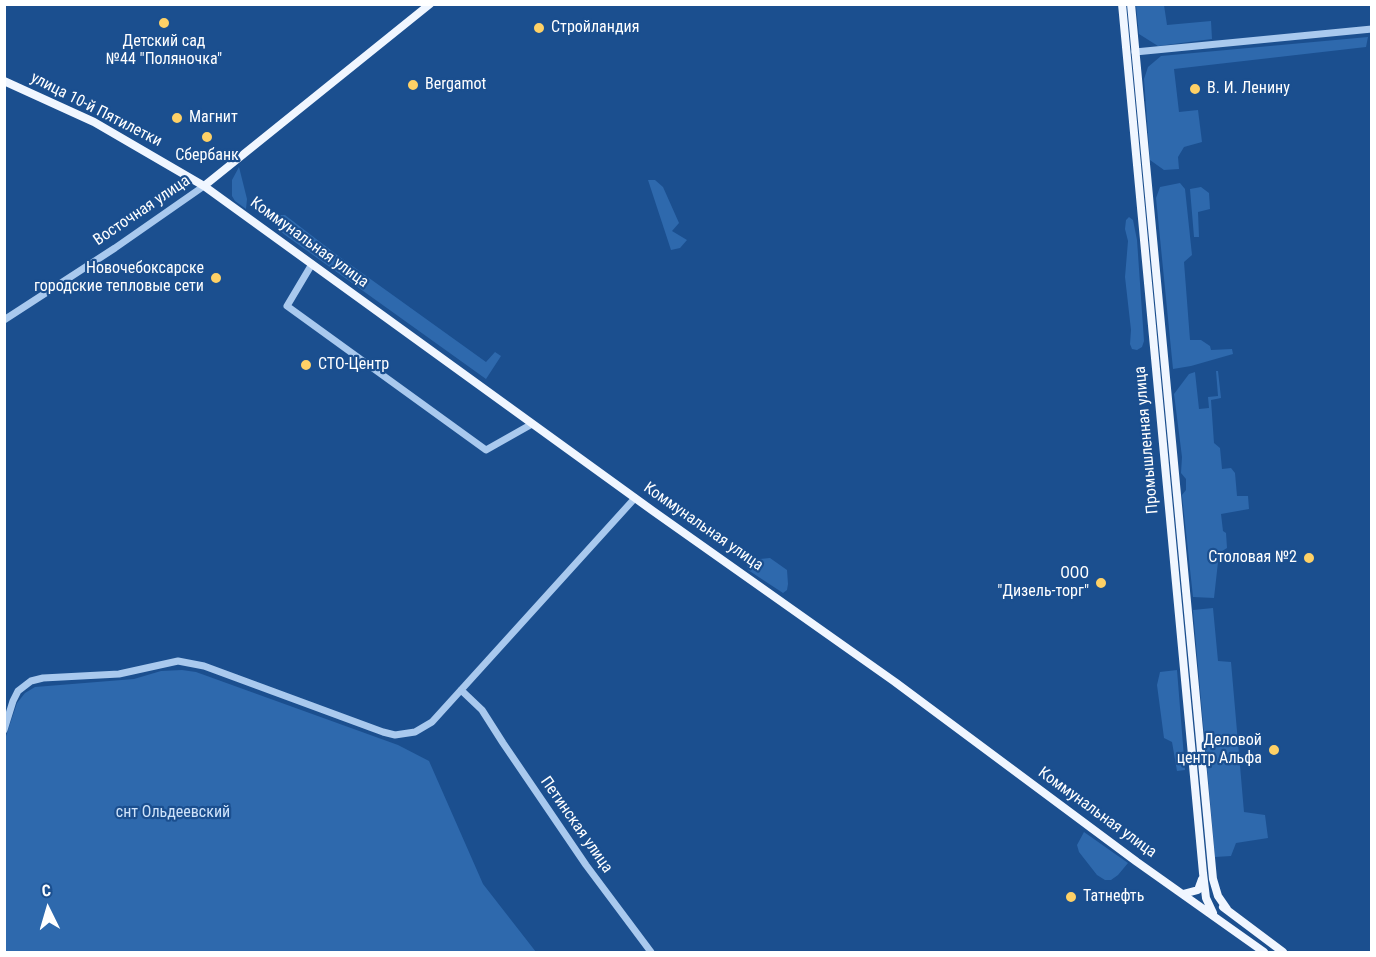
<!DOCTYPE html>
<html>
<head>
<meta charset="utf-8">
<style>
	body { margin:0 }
	#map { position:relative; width:1376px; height:957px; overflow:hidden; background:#1b4f8f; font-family:"Roboto Condensed",sans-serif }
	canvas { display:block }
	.frame { position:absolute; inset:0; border:6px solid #fff; pointer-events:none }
	.north { position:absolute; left:18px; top:879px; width:60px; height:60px; -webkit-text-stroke:4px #1b4f8f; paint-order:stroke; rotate:355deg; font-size:16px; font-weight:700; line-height:24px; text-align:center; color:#fff }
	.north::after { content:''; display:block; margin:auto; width:21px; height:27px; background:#fff; clip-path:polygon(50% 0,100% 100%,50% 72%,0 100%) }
</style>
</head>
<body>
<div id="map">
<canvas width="1376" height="957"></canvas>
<div class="frame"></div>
<div class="north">С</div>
</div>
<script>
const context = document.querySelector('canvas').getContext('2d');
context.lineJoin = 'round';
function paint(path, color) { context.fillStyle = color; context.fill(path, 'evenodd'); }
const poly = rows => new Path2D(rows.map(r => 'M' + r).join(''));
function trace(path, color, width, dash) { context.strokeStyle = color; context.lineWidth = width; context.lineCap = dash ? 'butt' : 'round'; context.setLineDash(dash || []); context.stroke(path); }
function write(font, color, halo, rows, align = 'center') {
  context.font = font + ' "Roboto Condensed",sans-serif'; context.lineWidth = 4.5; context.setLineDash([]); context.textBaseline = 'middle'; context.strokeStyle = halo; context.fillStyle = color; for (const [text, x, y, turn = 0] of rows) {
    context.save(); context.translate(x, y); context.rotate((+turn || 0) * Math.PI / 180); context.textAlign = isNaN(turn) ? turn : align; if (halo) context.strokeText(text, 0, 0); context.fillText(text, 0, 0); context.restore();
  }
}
paint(poly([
	[1136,5,1164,5,1167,25,1211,21,1212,39,1158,46,1139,34],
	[1368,37,1366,47,1174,69,1179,112,1198,110,1202,142,1184,147,1178,157,1179,169,1164,170,1150,160,1144,79,1148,67,1161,56],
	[239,167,247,199,246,209,235,201,232,196,232,180],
	[648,180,655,180,663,187,679,223,672,231,687,240,680,248,671,250],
	[1180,183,1185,189,1192,255,1184,262,1190,340,1201,340,1210,346,1211,350,1232,349,1233,354,1191,366,1173,369,1156,198,1160,187],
	[1201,187,1209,193,1210,209,1198,212,1199,237,1194,237,1190,189],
	[276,215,285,215,337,255,486,362,495,352,501,356,486,379,285,235,277,228],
	[1129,217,1133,220,1137,240,1144,341,1142,347,1137,350,1132,349,1130,344,1131,330,1125,277,1128,241,1125,229,1126,220],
	[1216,371,1218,371,1221,398,1211,400,1214,443,1220,448,1222,469,1231,468,1235,473,1237,496,1248,496,1249,509,1221,514,1223,531,1226,533,1227,548,1219,553,1214,598,1193,597,1182,495,1186,490,1186,479,1181,473,1182,457,1174,394,1189,374,1195,372,1199,409,1209,408,1208,397,1218,396],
	[770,558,787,570,788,584,787,590,783,593,748,570,747,565,750,560],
	[1213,608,1218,661,1231,662,1244,812,1265,815,1268,838,1236,843,1231,856,1215,857,1193,610],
	[182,670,196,672,398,745,429,761,483,884,536,952,5,952,4,742,17,703,25,693,35,687,134,679,161,671],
	[1177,670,1185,770,1177,771,1172,742,1164,738,1157,685,1160,672],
	[1084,832,1128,863,1118,875,1111,880,1105,880,1097,875,1079,852,1077,845]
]), '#2e69ad');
trace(poly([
	[1135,52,1372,29],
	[312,264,287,306,486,450,532,424],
	[4,320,115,248,204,186],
	[461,690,482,710,503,743,586,865,651,952],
	[4,730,13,701,18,691,31,681,43,678,119,674,178,661,204,666,383,732,395,735,415,732,432,722,635,498]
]), '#a9c9ee', 7);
trace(poly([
	[1122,4,1203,873,1206,898,1213,913],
	[1131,4,1213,879,1218,896,1227,909],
	[4,81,94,122,204,186,653,511,895,682,1137,862,1264,952],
	[204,186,430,4],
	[1183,894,1198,890,1202,879],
	[1223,907,1283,952]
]), '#f0f6ff', 8);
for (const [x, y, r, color] of [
	[164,23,6,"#ffd166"],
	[539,28,6,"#ffd166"],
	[413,85,6,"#ffd166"],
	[1195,89,6,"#ffd166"],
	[177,118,6,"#ffd166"],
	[207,137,6,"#ffd166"],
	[216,278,6,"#ffd166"],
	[306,365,6,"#ffd166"],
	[1309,558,6,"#ffd166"],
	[1101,583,6,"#ffd166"],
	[1274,750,6,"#ffd166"],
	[1071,897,6,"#ffd166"]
]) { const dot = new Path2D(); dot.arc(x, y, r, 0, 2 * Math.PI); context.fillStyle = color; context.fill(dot); trace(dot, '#1b4f8f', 2); }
write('16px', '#fff', '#1b4f8f', [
	["Стройландия",551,28],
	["Детский сад",164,42,"center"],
	["№44 \"Поляночка\"",164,60,"center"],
	["Bergamot",425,85],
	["В. И. Ленину",1207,89],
	["Магнит",189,118],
	["Сбербанк",207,156,"center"],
	["Новочебоксарске",204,269,"right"],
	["городские тепловые сети",204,287,"right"],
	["СТО-Центр",318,365],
	["Столовая №2",1297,558,"right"],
	["ООО",1089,574,"right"],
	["\"Дизель-торг\"",1089,592,"right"],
	["Деловой",1262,741,"right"],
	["центр Альфа",1262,759,"right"],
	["Татнефть",1083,897]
], 'left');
write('16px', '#fff', '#1b4f8f', [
	["улица 10-й Пятилетки",96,110,27],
	["Восточная улица",142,211,-34],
	["Коммунальная улица",309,243,36],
	["Промышленная улица",1147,440,-95],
	["Коммунальная улица",703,527,35],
	["Коммунальная улица",1097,813,36],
	["Петинская улица",576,825,55]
]);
write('16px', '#cfe3fa', '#1b4f8f', [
	["снт Ольдеевский",173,813]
]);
</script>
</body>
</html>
